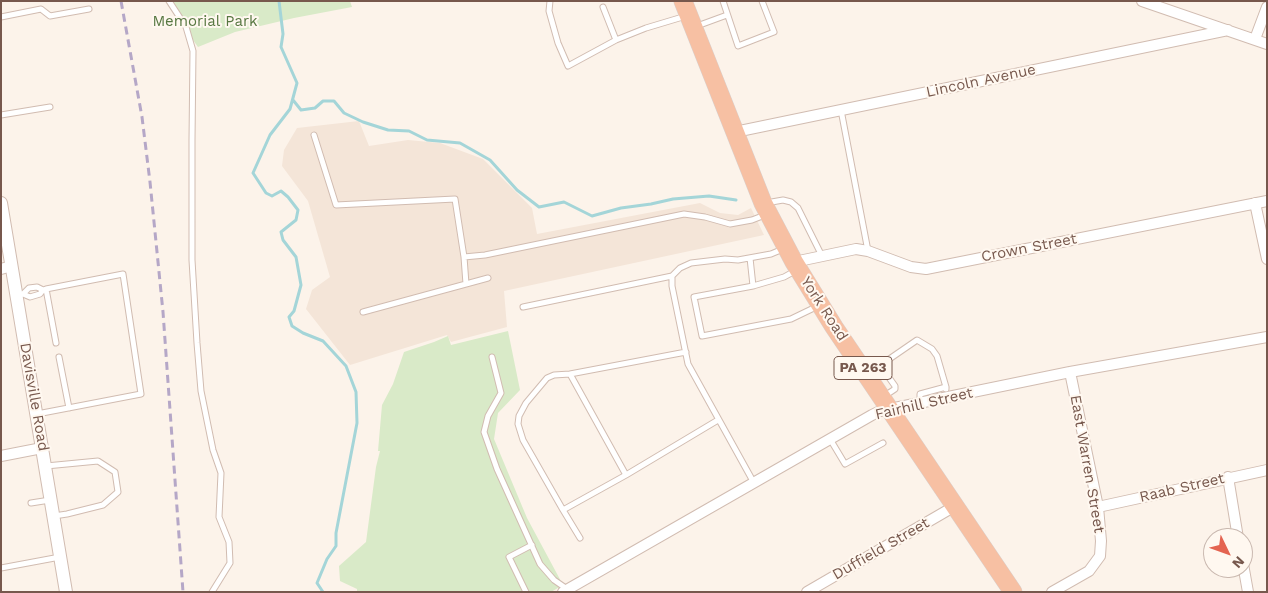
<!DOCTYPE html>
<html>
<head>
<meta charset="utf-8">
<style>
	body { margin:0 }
	#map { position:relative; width:1268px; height:593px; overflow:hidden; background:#fcf3ea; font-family:"Work Sans",sans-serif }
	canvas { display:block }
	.frame { position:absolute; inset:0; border:2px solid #77584d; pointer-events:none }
	.north { position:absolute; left:1203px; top:528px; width:50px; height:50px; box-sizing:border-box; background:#fff8f0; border:1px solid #c9b8af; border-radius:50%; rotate:132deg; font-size:14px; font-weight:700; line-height:20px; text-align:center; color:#77584d }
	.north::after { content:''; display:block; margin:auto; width:18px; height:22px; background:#e46451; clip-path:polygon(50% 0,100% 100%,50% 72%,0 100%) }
</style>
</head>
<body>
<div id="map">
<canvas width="1268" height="593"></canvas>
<div class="frame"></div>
<div class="north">N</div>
</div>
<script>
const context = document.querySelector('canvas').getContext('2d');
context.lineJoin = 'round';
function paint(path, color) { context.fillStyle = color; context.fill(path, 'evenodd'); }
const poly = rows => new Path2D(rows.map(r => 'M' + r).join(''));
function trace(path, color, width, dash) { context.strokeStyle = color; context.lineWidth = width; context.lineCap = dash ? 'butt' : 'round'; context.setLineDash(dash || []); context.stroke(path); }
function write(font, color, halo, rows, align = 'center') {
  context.font = font + ' "Work Sans",sans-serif'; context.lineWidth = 4; context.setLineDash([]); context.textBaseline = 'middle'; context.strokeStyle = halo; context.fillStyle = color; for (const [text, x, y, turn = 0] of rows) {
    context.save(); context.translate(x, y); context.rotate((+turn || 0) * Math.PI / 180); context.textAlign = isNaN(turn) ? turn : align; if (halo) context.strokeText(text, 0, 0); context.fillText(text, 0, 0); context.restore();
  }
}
paint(poly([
	[359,121,369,146,408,140,440,143,483,159,532,208,537,234,700,203,720,213,738,215,751,208,764,235,504,291,507,327,451,342,447,335,350,365,306,309,312,290,330,277,308,201,282,166,284,150,297,128]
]), '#f4e5d8');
paint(poly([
	[165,1,350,1,352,7,294,18,235,32,198,47],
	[508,331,520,390,498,413,494,439,527,518,563,585,551,592,357,592,357,589,340,581,339,566,366,542,376,467,380,451,378,451,382,405,393,384,404,352,434,342,448,336,451,345]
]), '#d9eac8');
trace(poly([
	[279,1,283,34,281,47,297,83,290,109,270,135,253,173,266,193,272,196,281,191,288,197,298,210,296,220,281,232,283,240,296,257,301,285,294,311,289,317,292,326,303,333,323,341,346,366,356,392,357,423,336,533,336,546,327,559,317,583,323,592],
	[293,100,301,110,315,108,323,101,334,101,344,113,363,122,388,130,409,131,427,140,460,143,490,160,517,190,539,207,564,202,592,216,621,208,651,204,673,199,709,196,736,200]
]), '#a4d5d8', 3);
const service = poly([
	[169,1,186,27,193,51,192,140,192,260,197,343,201,391,213,450,221,473,219,517,229,542,230,563,212,592],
	[550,1,549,11,558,43,568,66,616,40],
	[723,1,738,46,774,32,762,1],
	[603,7,616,40,646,28,686,16],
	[1,17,41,9,50,16,89,9],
	[697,26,727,15],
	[841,110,868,251],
	[1,115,50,107],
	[314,135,336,205,455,199,464,257,485,255,684,214,705,217,730,224,752,220,765,215],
	[766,203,783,200,791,202,798,208,822,256],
	[750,258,753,286],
	[795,271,784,277,753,286,694,297,702,336,791,319,818,306],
	[672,276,672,286,688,364,754,483],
	[466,284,488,278],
	[46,289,56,343],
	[23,294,29,288,37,287,43,290],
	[17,295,23,294,30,297,40,294,43,290,46,289,123,274,141,394,37,414],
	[523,307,672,276,680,268,691,263,725,259,738,260,771,254,783,249],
	[363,312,466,284,464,257],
	[686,352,570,374,626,475,718,420],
	[59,357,69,408],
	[492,357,501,393,488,416,484,432,497,469,540,564,554,580,567,589],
	[880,365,895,386,895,389,883,397],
	[869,373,917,340,932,349,937,356,946,387],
	[920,403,920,394,946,387,946,389],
	[830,439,845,464,883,443],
	[46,466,98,461,115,472,118,492,103,505,67,514,54,516],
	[31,503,50,500],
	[563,510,523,440,518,424,519,416,526,403,547,378,554,375,570,374],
	[580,538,563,510,626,475],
	[1,568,60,557],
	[526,592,509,557,532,545]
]);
const minor = poly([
	[1142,1,1267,44],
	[1255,39,1267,7],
	[735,132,1228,30],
	[1255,203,1267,259],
	[794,262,856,249,868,251,911,267,926,269,1267,201],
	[1,269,12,266],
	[1,456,42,448],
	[1228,477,1238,538],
	[1098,507,1267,470],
	[1243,564,1248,592],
	[563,592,872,415,880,411,1070,372,1267,337],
	[807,592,955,506],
	[1052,592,1089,571,1100,556,1101,541,1098,507,1070,372]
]);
const tertiary = poly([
	[1,203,66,592]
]);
const trunk = poly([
	[683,1,763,203,794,262,834,327,1013,592]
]);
trace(service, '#d1bcb1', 7);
trace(minor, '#d1bcb1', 12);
trace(tertiary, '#d1bcb1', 14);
trace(trunk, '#d9d0cd', 19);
trace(service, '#fff', 5);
trace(minor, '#fff', 10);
trace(tertiary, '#fff', 12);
trace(trunk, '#f7c0a3', 18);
trace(poly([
	[121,1,142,117,150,182,163,312,183,592]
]), '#b5a7c7', 3, [8, 5]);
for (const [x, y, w] of [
	[863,368,58]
]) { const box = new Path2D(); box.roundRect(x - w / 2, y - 11.5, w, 23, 4); context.fillStyle = '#fff8f0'; context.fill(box); trace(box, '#77584d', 1); }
write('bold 14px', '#77584d', null, [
	["PA 263",863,368]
]);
write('15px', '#577741', '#fff8f0', [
	["Memorial Park",205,22]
]);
write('15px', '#77584d', '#fff8f0', [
	["Lincoln Avenue",981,81,-12],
	["Crown Street",1029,248,-11],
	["York Road",824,309,57],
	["Davisville Road",34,397,80],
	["Fairhill Street",924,404,-13],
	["East Warren Street",1087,464,80],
	["Raab Street",1182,488,-13],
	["Duffield Street",881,549,-30]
]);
</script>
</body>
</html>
